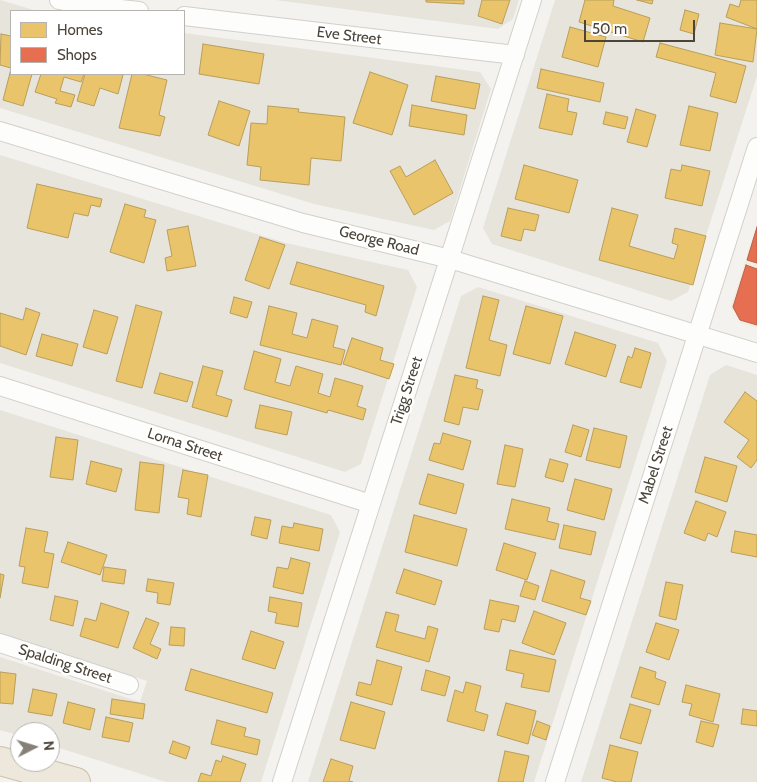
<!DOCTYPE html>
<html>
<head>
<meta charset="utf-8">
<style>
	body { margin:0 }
	#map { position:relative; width:757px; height:782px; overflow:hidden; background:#f4f2ee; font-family:Cabin,sans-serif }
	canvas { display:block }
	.legend { position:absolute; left:10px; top:10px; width:175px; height:65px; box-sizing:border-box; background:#fff; border:1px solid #b7b4b0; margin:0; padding:6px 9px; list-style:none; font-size:15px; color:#4b4439 }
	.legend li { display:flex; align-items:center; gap:10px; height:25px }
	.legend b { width:25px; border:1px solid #b7b4b0 }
	.north { position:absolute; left:10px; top:722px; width:50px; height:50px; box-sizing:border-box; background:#fff; border:1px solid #b7b4b0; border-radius:50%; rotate:85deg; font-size:14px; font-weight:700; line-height:20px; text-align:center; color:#4b4439 }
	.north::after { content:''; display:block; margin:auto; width:18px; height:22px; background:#868178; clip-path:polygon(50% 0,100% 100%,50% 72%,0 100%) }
	.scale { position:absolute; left:584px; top:20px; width:111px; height:22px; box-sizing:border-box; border:2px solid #4b4439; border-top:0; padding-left:6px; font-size:15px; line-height:18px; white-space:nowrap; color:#4b4439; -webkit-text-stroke:4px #fff; paint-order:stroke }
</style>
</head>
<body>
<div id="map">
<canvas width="757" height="782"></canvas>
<ul class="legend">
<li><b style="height:14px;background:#e9c46a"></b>Homes</li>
<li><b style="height:14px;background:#e76f51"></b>Shops</li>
</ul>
<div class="north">N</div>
<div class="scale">50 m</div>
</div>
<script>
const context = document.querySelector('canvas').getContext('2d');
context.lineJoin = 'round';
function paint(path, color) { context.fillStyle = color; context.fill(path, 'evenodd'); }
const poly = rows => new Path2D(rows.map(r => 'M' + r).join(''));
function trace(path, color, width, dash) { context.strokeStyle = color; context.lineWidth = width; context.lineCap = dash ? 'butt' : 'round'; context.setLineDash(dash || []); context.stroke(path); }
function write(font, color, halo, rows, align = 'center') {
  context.font = font + ' Cabin,sans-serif'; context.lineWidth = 5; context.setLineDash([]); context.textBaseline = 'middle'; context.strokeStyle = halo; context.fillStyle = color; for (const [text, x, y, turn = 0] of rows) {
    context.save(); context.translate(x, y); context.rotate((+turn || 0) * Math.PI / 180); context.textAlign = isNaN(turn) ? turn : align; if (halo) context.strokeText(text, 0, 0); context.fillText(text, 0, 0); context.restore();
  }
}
paint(poly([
	[0,0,37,11,11,11,11,74,184,74,184,33,480,72,491,89,450,221,434,230,314,204,0,108],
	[275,0,519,0,513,19,498,29],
	[555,0,757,0,757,76,688,292,671,301,492,244,483,228],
	[0,155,286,243,408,270,417,287,361,464,345,472,0,363],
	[478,287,658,343,667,361,534,782,308,782,461,296],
	[726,365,757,375,757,782,581,782,710,375],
	[0,410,331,515,340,532,261,782,166,782,50,745,50,732,20,732,20,736,0,730,0,657,140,702,147,681,0,634]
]), '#e7e4dc');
paint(poly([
	[757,224,757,328,740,323,731,306]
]), '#f3ebdf');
const homes = poly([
	[426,0,464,0,464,4,426,2,426,0],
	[482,0,510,0,502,24,478,16,482,0],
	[585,0,614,0,613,6,650,18,643,42,579,22,585,0],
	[637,0,653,0,652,4,637,0],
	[741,0,757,0,757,29,726,17,730,4,739,7,741,0],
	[685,10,699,14,694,34,680,30,685,10],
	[720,23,757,29,753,62,715,55,720,23],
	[570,27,606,37,598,67,562,57,570,27],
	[1,34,11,36,11,68,0,65,1,34],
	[660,43,746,66,736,103,710,96,716,73,656,57,660,43],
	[203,44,264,54,259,84,199,74,203,44],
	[11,69,11,74,32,74,23,106,3,100,11,69],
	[541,69,604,83,600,102,537,88,541,69],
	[370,72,408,85,392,135,353,123,370,72],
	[41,74,84,74,81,82,64,77,60,91,75,95,71,107,55,103,57,99,35,92,41,74],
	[85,74,119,74,123,75,118,94,100,88,94,106,77,101,85,74],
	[132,74,143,74,167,80,159,115,165,117,160,136,119,128,132,74],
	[436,76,480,84,475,109,431,101,436,76],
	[547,94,569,99,567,111,577,113,572,135,539,128,547,94],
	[219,101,250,111,239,146,208,135,219,101],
	[412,105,467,115,464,135,409,126,412,105],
	[268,106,299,109,298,112,345,117,341,161,311,158,309,185,260,180,261,167,247,165,251,123,267,124,268,106],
	[689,106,718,113,710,151,680,145,689,106],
	[636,109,656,115,647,147,627,142,636,109],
	[606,112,628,117,625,129,603,124,606,112],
	[435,160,453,193,414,215,390,171,400,166,406,177,435,160],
	[524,165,578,180,569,213,515,199,524,165],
	[682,165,710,171,702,206,665,198,671,169,681,171,682,165],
	[37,184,102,199,100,207,91,205,88,216,74,213,68,238,27,228,37,184],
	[125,204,146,210,144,217,156,220,144,263,110,252,125,204],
	[508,208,539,215,535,231,524,229,521,241,501,236,508,208],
	[612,208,638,215,629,246,674,259,678,245,672,243,675,228,706,236,693,285,599,260,612,208],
	[188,226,196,266,167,271,165,258,172,256,167,230,188,226],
	[260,237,285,245,269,289,245,280,260,237],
	[297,262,384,286,376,316,365,312,366,305,290,284,297,262],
	[483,296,499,300,489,340,507,345,500,376,466,368,483,296],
	[234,297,252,302,247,318,230,313,234,297],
	[136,305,162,312,142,388,116,381,136,305],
	[269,306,297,313,292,334,307,338,312,319,338,326,333,347,345,350,341,365,260,345,269,306],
	[526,306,563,316,550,364,513,354,526,306],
	[26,308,40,313,26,355,0,346,0,313,23,320,26,308],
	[94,310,118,317,107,354,83,347,94,310],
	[575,332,616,345,606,377,565,364,575,332],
	[42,334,78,344,72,366,36,356,42,334],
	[352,338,383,348,380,360,394,364,389,379,343,364,352,338],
	[635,348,651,353,641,388,620,382,628,356,632,358,635,348],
	[254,351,281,359,275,382,290,386,296,366,323,374,318,393,330,397,335,378,363,386,357,406,366,409,363,420,328,410,327,413,244,389,254,351],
	[203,366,223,371,216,395,232,400,227,417,192,407,203,366],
	[160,373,193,382,187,402,154,393,160,373],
	[455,375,478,380,476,388,483,390,478,410,463,407,459,425,444,421,455,375],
	[745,392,757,401,757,460,751,468,737,457,749,440,724,422,745,392],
	[260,405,292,412,287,435,255,428,260,405],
	[573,425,589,430,581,457,565,452,573,425],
	[594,428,627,436,620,468,586,460,594,428],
	[443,433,471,441,463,470,429,460,434,443,440,444,443,433],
	[56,437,78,440,73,480,50,477,56,437],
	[505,445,523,449,515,487,497,484,505,445],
	[705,457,737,466,727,502,695,492,705,457],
	[550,459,568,464,563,482,545,477,550,459],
	[91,461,122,469,116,492,86,484,91,461],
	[140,462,164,465,159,513,135,510,140,462],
	[183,470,208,475,201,517,187,514,189,499,178,497,183,470],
	[428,474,464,484,456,514,419,504,428,474],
	[575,479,612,489,604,520,567,510,575,479],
	[512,499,550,508,547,521,559,524,555,540,505,529,512,499],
	[696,501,726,512,717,537,708,533,705,541,684,533,696,501],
	[414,515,467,529,457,566,405,552,414,515],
	[255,517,271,520,267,539,251,535,255,517],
	[294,523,323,529,319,551,279,543,282,526,293,528,294,523],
	[564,525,596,532,591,555,559,548,564,525],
	[26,528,48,532,44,552,54,554,48,588,22,583,25,567,19,566,26,528],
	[735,531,757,535,757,557,731,552,735,531],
	[68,542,107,555,100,575,61,562,68,542],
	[504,543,536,553,527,580,496,570,504,543],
	[291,558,310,563,303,594,273,587,277,567,288,569,291,558],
	[104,567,126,570,124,584,102,581,104,567],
	[404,569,442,581,435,605,396,593,404,569],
	[551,570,585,581,580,598,591,601,586,615,542,601,551,570],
	[0,574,4,575,0,598,0,574],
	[148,579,174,583,170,605,157,603,158,593,146,591,148,579],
	[525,581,539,586,535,600,520,596,525,581],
	[666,582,683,585,676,620,659,616,666,582],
	[55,596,78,601,73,626,50,620,55,596],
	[270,597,302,603,298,627,275,623,277,613,268,611,270,597],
	[490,600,519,606,515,622,502,619,499,632,484,629,490,600],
	[101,603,129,612,118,648,80,636,85,618,96,621,101,603],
	[534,611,566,623,554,655,522,643,534,611],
	[386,612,399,615,395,631,425,639,428,626,438,629,429,662,376,647,386,612],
	[146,618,159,623,150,644,161,649,157,659,133,648,146,618],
	[656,623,679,630,669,660,646,652,656,623],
	[171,627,185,628,184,646,169,645,171,627],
	[251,631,284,642,275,669,242,659,251,631],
	[510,650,556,660,549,692,521,687,524,674,506,670,510,650],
	[377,660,402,667,392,705,356,695,359,682,371,685,377,660],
	[640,667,656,672,655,678,666,682,659,705,631,697,640,667],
	[191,669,273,693,267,713,185,690,191,669],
	[426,670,450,677,445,696,421,690,426,670],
	[0,672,16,674,13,704,0,703,0,672],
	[466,682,481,686,475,711,488,715,484,731,447,721,455,690,463,693,466,682],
	[686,685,720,694,713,722,689,715,692,704,682,702,686,685],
	[33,689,57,694,52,716,28,712,33,689],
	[112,699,145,704,143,719,110,714,112,699],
	[68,702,95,709,90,730,63,723,68,702],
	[351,702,385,712,375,749,340,740,351,702],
	[506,703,536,711,528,744,497,735,506,703],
	[630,704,651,710,641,744,620,738,630,704],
	[743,709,757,711,757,726,741,724,743,709],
	[106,717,133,723,129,742,102,737,106,717],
	[217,720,246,728,244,736,260,740,257,755,211,744,217,720],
	[537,721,550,726,546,740,532,735,537,721],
	[701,721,719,725,713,747,696,742,701,721],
	[173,741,190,747,186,759,169,753,173,741],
	[610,745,638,752,631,782,617,782,602,778,610,745],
	[505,751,529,756,523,782,498,782,505,751],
	[223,756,246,764,240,782,198,782,201,773,211,776,216,760,221,762,223,756],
	[331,759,353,766,349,781,353,782,323,782,331,759]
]);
paint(homes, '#e9c46a');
trace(homes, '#ba9e5b', 1);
const shops = poly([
	[757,227,757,263,747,260,757,227],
	[746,265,757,269,757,325,740,320,733,307,746,265]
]);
paint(shops, '#e76f51');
trace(shops, '#b8624a', 1);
const street = poly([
	[59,0,84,5,139,11],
	[184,16,515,55],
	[0,131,303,223,450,259,757,353],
	[0,386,371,504],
	[0,643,129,685],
	[282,782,532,0],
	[555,782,757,147]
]);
const highway = poly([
	[0,761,76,782]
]);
trace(street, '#d2d0cb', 20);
trace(highway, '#ccbfa9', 30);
trace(street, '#fdfdfc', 18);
trace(highway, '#ede8db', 28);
write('15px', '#4b4439', '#fff', [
	["Eve Street",349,36,7],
	["George Road",379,241,14],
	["Trigg Street",407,391,-72],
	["Lorna Street",185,445,18],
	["Mabel Street",656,465,-72],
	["Spalding Street",65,664,18]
]);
</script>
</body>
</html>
